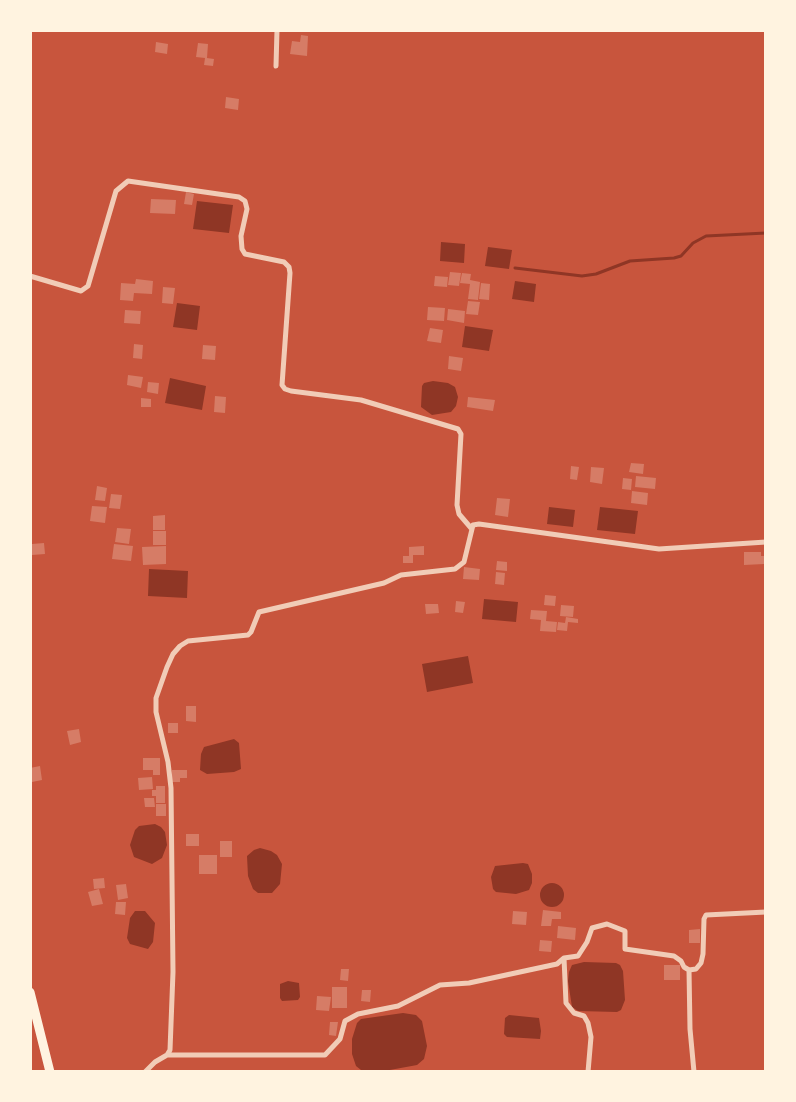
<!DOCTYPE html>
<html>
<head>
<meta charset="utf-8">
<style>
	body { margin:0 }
	#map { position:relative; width:796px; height:1102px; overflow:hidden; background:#c8553d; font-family:Arial,sans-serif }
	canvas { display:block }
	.frame { position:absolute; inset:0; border:32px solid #fff3e0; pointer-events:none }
</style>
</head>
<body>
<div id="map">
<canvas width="796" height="1102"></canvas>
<div class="frame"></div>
</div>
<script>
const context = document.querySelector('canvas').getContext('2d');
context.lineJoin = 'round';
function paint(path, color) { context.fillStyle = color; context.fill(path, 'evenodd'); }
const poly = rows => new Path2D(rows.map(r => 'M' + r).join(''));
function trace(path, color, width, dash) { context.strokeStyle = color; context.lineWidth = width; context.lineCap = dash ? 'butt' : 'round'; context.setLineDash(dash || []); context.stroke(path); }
paint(poly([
	[197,201,233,205,229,233,193,229],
	[441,242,465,244,464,263,440,261],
	[488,247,512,250,509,269,485,266],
	[515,281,536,284,534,302,512,299],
	[177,303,200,306,197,330,173,327],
	[465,326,493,330,489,351,462,347],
	[170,378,206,386,202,410,165,403],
	[433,381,448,383,455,387,458,397,456,406,451,412,432,415,421,407,422,386,424,383],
	[549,507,575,510,573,527,547,524],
	[600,507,638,511,635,534,597,530],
	[149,569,188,571,187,598,148,596],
	[484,599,518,602,516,622,482,619],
	[468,656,473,683,427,692,422,664],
	[234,739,239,743,241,769,234,772,207,774,200,770,201,754,204,747],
	[155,824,161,827,165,832,167,845,162,858,152,864,134,857,130,845,135,830,139,826],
	[260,848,271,851,277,855,282,864,280,884,272,893,258,893,253,889,248,876,247,856,254,850],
	[523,863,528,864,532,874,532,883,529,890,516,894,496,892,493,889,491,877,495,866],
	'540 895a12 12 0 1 1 24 0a12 12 0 1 1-24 0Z',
	[135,911,145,911,155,923,153,942,148,949,130,944,127,938,130,918],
	[584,962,616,963,620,965,623,971,625,1000,621,1010,617,1012,578,1011,572,1007,568,981,569,972,572,965],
	[288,981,299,983,300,997,298,1000,282,1001,280,998,280,984],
	[403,1013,416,1015,422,1021,427,1046,424,1059,417,1065,379,1072,361,1070,356,1066,352,1054,352,1039,357,1023,361,1019],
	[509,1015,539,1018,541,1031,540,1039,507,1037,504,1034,505,1018]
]), '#8f3625');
trace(poly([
	[515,268,582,276,596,274,630,261,674,258,681,256,693,243,706,236,766,233]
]), '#8f3625', 3);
paint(poly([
	[301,35,308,36,307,56,290,54,292,41,300,42],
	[156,42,168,44,167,54,155,52],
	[198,43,208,44,207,58,214,59,213,66,204,65,205,58,196,57],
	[226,97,239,99,238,110,225,108],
	[186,192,194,194,192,205,184,204],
	[151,199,176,200,175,214,150,213],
	[450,272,461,273,459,286,448,285],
	[462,273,471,274,470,280,480,282,478,300,468,299,470,284,460,283],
	[435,276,448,277,447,287,434,286],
	[136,279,153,281,152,294,134,293,133,301,120,300,121,283,135,284],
	[481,283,490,284,489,300,479,299],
	[163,287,175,288,173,304,162,303],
	[468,301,480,302,478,315,466,314],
	[428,307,445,308,444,321,427,320],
	[448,309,465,311,464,323,447,320],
	[125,310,141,311,140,324,124,323],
	[430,328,443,330,441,343,427,341],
	[134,344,143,345,142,359,133,358],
	[203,345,216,346,215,360,202,359],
	[449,356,463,358,461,371,448,369],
	[128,375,143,377,141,388,127,385],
	[148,382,159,383,158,394,147,392],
	[215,396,226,397,225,413,214,412],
	[468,397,495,400,493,411,467,407],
	[141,398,151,399,151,407,141,407],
	[631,463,644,464,643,474,629,472],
	[571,466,579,467,577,480,570,479],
	[591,467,604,468,602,484,590,482],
	[636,476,656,478,655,489,635,487],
	[623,478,632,479,631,490,622,489],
	[97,486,107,488,105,501,95,500],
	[632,491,648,493,647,505,631,503],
	[111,494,122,495,120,509,109,508],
	[497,498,510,499,508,517,495,515],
	[92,506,107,507,105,523,90,521],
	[165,515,165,530,153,530,153,516],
	[117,528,131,529,129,544,115,542],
	[153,531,166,531,166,545,153,545],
	[44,543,45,554,32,555,32,544],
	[114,544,133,546,131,561,112,559],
	[166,546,166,564,143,565,142,547],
	[424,546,424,555,413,555,413,563,403,563,403,556,409,556,409,547],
	[744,552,761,552,761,556,764,556,764,564,744,565],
	[497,561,507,562,507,571,496,570],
	[464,567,480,569,479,580,463,579],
	[496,572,505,573,504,585,495,584],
	[545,595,556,596,555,606,544,605],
	[456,601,465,602,463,613,455,612],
	[425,604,438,604,439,613,426,614],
	[561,605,574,606,573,617,560,616],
	[531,610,547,611,546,621,557,622,556,632,540,631,541,620,530,619],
	[566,617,578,619,578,623,568,622,567,631,557,630,558,622,565,623],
	[186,706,196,706,196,722,186,721],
	[168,723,178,723,178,733,168,733],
	[79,729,81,742,70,745,67,731],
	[143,758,160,758,160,775,153,775,153,770,143,770],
	[40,766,42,780,32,782,30,768],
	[172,770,187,770,187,778,180,778,180,782,172,782],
	[152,777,153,789,139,790,138,778],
	[156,786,165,786,165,803,156,803,156,796,152,796,152,790,156,790],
	[144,798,154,798,155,807,145,807],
	[156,804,166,804,166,816,156,816],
	[186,834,199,834,199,846,186,846],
	[220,841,232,841,232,857,220,857],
	[199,855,217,855,217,874,199,874],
	[104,878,105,888,94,889,93,879],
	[126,884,128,898,118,900,116,885],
	[99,889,103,904,92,906,88,892],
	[116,902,126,902,125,915,115,914],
	[543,910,561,912,561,919,552,919,551,926,541,926],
	[513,911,527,912,526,925,512,924],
	[558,926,576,928,575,940,557,938],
	[700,929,700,943,689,943,689,930],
	[540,940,552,941,551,952,539,951],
	[664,965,680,965,680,980,664,980],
	[341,969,349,969,348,981,340,980],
	[332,987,347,987,347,1008,332,1008],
	[362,990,371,990,370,1002,361,1001],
	[317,996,331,997,329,1011,316,1010],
	[330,1022,338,1022,336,1036,329,1035]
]), '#d67c66');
trace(poly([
	[276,66,277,30],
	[30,276,81,291,88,286,116,191,128,181,239,197,245,201,247,209,241,236,242,249,245,254,284,262,289,267,290,273,282,385,285,389,291,391,361,400,458,429,461,434,457,505,459,514,471,528],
	[564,958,566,1003,574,1013,584,1016,588,1023,591,1037,588,1072],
	[689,970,690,1029,694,1072],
	[167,1055,325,1055,340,1039,345,1021,358,1014,398,1006,440,985,469,983,557,964,564,958,578,956,587,942,592,928,607,924,625,931,625,949,674,956,681,961,684,967,689,970,696,969,701,963,703,954,704,919,706,915,766,912],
	[145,1072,155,1062,167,1055,170,1050,173,972,171,788,168,762,156,712,156,698,167,667,173,654,180,646,188,641,248,635,251,632,259,612,384,583,401,575,455,569,464,562,473,525,479,524,659,549,766,542]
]), '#f1ccb7', 5);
trace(poly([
	[30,992,50,1072]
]), '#fff3e0', 9);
</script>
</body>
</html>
